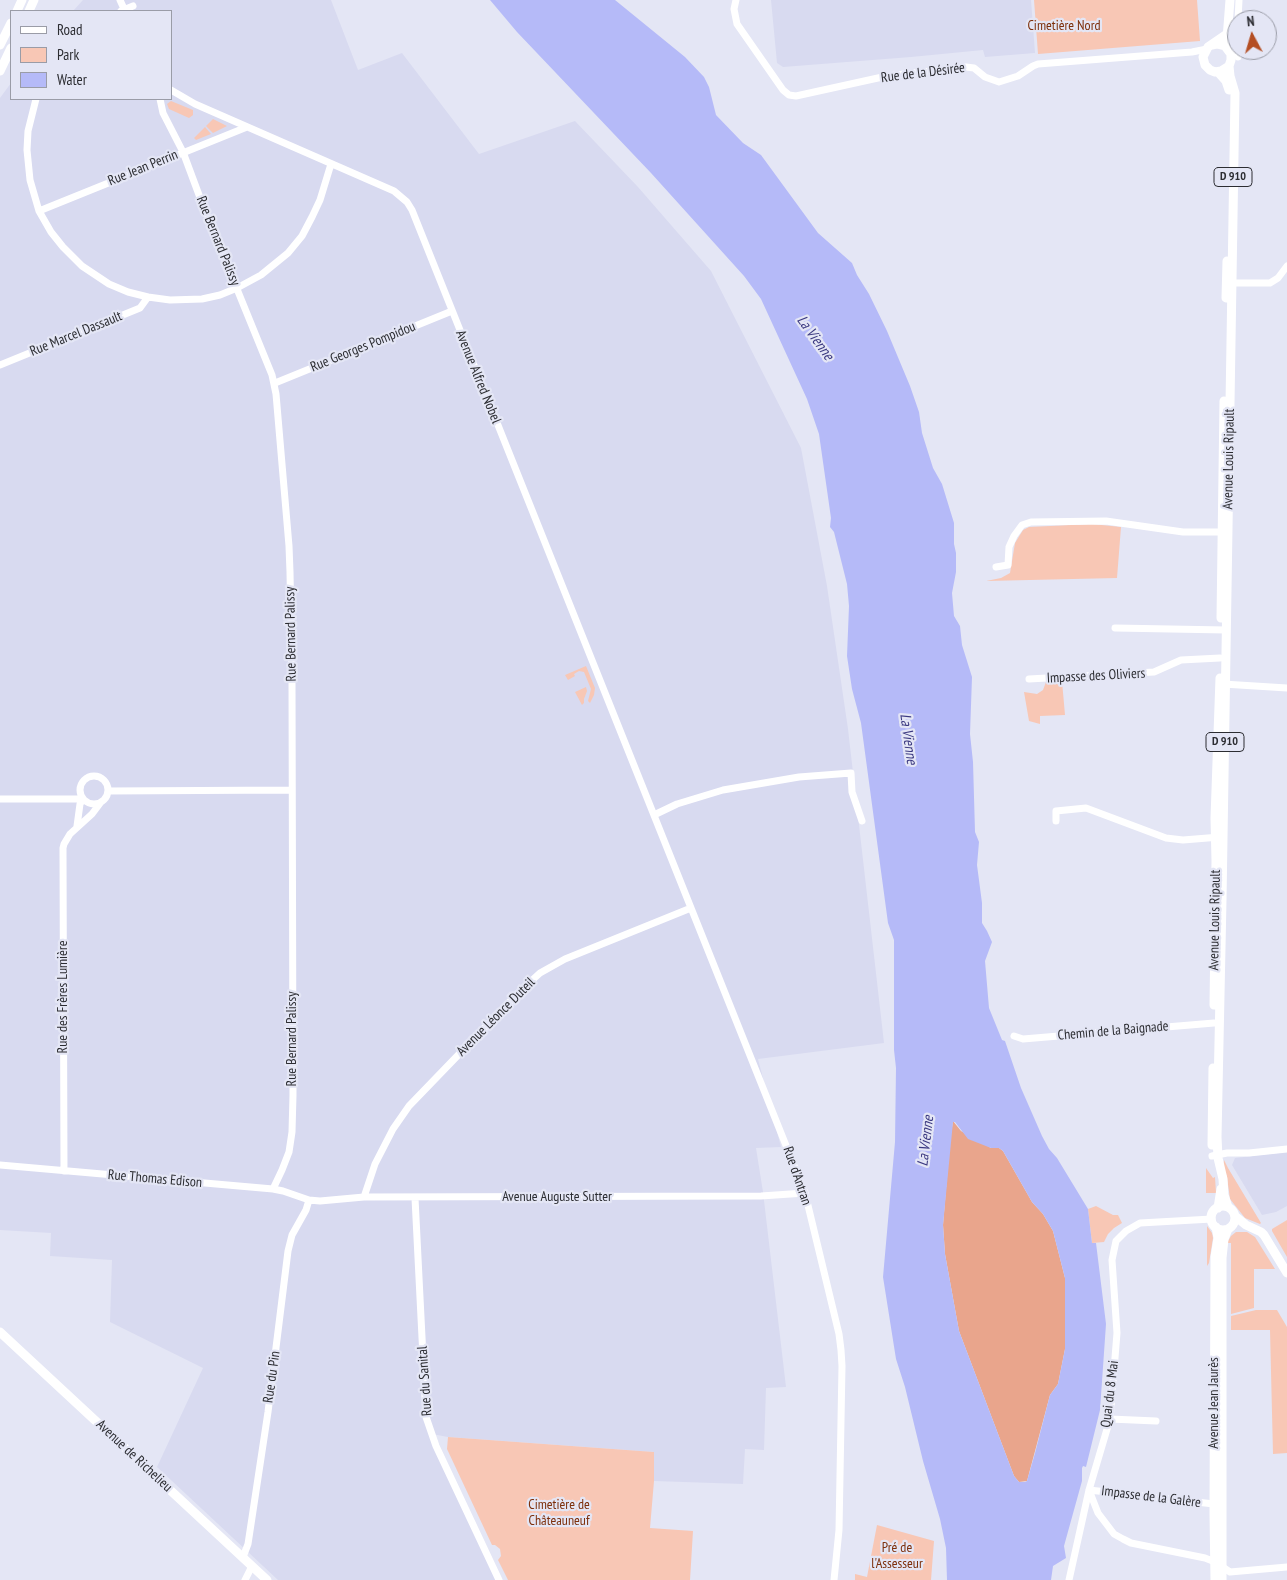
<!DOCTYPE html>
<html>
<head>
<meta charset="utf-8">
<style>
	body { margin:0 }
	#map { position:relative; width:1287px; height:1580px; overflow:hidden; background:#e4e6f5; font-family:"PT Sans Narrow",sans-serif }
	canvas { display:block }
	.legend { position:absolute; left:10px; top:10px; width:162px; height:90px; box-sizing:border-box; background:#e4e6f5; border:1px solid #9a9ca7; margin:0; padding:6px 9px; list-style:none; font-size:15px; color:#2c2d32 }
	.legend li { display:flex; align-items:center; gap:10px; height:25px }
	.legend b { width:25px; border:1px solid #9a9ca7 }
	.north { position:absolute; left:1227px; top:10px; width:50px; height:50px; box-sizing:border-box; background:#e4e6f5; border:1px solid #9a9ca7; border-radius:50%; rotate:354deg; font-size:14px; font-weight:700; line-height:20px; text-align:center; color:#2c2d32 }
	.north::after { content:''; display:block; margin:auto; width:18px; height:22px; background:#b44e23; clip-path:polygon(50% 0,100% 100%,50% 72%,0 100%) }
</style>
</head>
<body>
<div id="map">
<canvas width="1287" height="1580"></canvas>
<ul class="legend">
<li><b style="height:6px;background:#fff"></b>Road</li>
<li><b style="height:14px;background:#f8c7b5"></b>Park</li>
<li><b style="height:14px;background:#b5baf8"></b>Water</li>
</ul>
<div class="north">N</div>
</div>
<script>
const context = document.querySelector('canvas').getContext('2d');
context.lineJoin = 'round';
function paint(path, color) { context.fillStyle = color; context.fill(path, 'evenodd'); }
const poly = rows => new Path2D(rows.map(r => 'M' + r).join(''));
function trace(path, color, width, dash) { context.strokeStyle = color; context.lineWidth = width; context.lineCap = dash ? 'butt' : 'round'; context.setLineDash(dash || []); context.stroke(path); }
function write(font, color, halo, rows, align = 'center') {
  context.font = font + ' "PT Sans Narrow",sans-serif'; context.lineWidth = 4.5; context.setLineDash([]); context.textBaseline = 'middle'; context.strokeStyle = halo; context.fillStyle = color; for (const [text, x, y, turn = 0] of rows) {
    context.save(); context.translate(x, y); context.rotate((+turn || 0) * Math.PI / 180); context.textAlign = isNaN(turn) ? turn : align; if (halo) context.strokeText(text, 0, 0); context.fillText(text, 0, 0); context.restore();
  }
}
paint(poly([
	[83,0,331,0,358,70,402,53,479,154,575,121,638,187,711,271,801,448,827,586,848,729,884,1043,758,1059,781,1147,756,1148,763,1192,786,1387,766,1388,764,1450,745,1449,743,1484,654,1481,654,1452,448,1437,432,1434,500,1580,278,1580,157,1467,203,1368,110,1322,112,1260,50,1256,51,1233,0,1230,0,98,11,83,11,99,171,99,171,11,73,11],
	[771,0,1031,0,1035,53,985,57,983,50,911,57,783,67,777,63],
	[1287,1152,1287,1206,1276,1212,1262,1215,1232,1165,1235,1158]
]), '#d8daf0');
paint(poly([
	[1034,0,1197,0,1200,41,1038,54],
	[171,101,193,110,193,115,189,118,169,109,167,104],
	[213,119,227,126,213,133,206,126],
	[205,127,211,134,196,140,194,138],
	[1092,524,1121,527,1117,578,986,581,1001,578,1010,573,1015,543,1023,530,1029,527],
	[586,666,595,688,594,695,590,703,588,701,591,689,584,672,579,671,574,674,575,676,568,680,565,675],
	[1062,681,1065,715,1040,716,1040,724,1029,721,1024,692,1037,694,1043,690,1046,682],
	[586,687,587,691,584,699,584,703,582,705,575,692],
	[1224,1160,1228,1168,1261,1223,1260,1224,1245,1218,1230,1199,1227,1177,1223,1166],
	[1206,1168,1213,1178,1215,1177,1216,1193,1206,1193],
	[1096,1206,1113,1215,1118,1215,1122,1223,1114,1228,1108,1234,1104,1242,1092,1243,1088,1209],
	[1287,1220,1287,1257,1272,1231,1272,1229],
	[1207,1226,1212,1233,1213,1238,1209,1263,1207,1266],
	[1236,1232,1247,1232,1255,1237,1275,1269,1254,1269,1254,1308,1231,1314,1231,1243,1227,1243,1231,1236],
	[1256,1310,1277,1310,1287,1327,1287,1453,1273,1454,1270,1330,1231,1330,1231,1316],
	[448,1437,654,1452,654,1481,650,1528,693,1531,690,1580,508,1580,498,1560,501,1556,500,1549,495,1545,492,1545,447,1449],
	[877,1525,934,1541,931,1580,855,1580,855,1574,867,1577]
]), '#f8c7b5');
paint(poly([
	[953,1121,961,1131,991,1148,999,1148,1003,1151,1032,1202,1043,1214,1053,1231,1065,1278,1065,1349,1058,1384,1050,1395,1027,1481,1019,1482,1014,1476,959,1331,945,1254,943,1225,950,1141]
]), '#e9a58c');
paint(poly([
	[490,0,615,0,685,57,704,77,709,87,716,115,743,143,761,155,818,233,852,263,857,275,869,294,887,331,910,386,919,412,922,433,933,468,942,484,954,523,954,544,956,553,956,572,952,593,954,616,960,626,962,645,972,677,970,734,973,762,975,832,979,842,977,865,982,903,982,923,987,931,992,942,985,961,989,1008,1002,1040,1005,1041,1021,1088,1042,1136,1049,1149,1057,1158,1088,1209,1092,1243,1096,1243,1106,1324,1100,1410,1086,1467,1083,1466,1082,1468,1082,1481,1064,1546,1066,1558,1053,1566,1051,1580,947,1580,946,1548,940,1519,923,1461,905,1387,896,1359,883,1277,895,1142,896,1068,894,1050,894,940,888,923,861,723,852,689,847,656,849,606,847,584,834,532,830,527,831,518,819,434,807,399,761,299,744,276,651,173,517,32],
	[953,1122,955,1122,968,1139,991,1148,999,1148,1003,1151,1032,1202,1043,1214,1053,1231,1065,1278,1065,1349,1058,1384,1050,1395,1035,1453,1027,1481,1025,1482,1019,1482,1014,1476,959,1331,945,1254,943,1225]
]), '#b5baf8');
trace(poly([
	[120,0,125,11],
	[736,0,734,9,737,24,783,90,789,95,796,96,887,76,966,67,974,68,985,77,999,82,1018,76,1033,66,1038,64,1192,52,1207,49],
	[121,11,133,6],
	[1238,20,1239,0],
	[1237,34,1237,47],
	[1237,50,1238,57],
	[171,90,195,104,394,191,407,202,412,210,805,1193,839,1334,841,1350,842,1366,839,1530,834,1580],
	[36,99,28,131,27,150,30,180,39,211,51,232,63,247,82,266,109,284,128,292,148,297,170,300,202,299,220,295,237,288,261,275,288,253,302,236,312,217,320,200,331,164],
	[160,99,163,113,183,152,202,203,272,375,276,394,289,546,290,572,292,681,293,1095,292,1132,289,1152,282,1170,273,1189],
	[39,211,247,127],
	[1229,283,1270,283,1278,278,1287,266],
	[0,365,140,308,148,297],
	[275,383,452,311],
	[996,567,1008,565,1009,547,1014,536,1022,525,1031,522,1106,521,1183,532,1225,532],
	[1115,628,1226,630],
	[1029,679,1154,672,1181,660,1220,658],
	[1223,684,1287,688],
	'80 790a14 14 0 1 1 28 0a14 14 0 1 1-28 0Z',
	[108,791,292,790],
	[0,799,83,799,80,804,77,826],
	[654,815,677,804,723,790,799,777,851,773,852,792,862,821],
	[1056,821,1056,811,1086,808,1166,838,1183,840,1220,837],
	[1014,1036,1023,1039,1214,1023],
	[1212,1156,1227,1153,1249,1153,1287,1149],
	[0,1165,273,1189,283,1191,309,1200,320,1201,364,1197,761,1196,805,1193],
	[64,1171,63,848,64,844,70,834,92,814,101,802],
	[364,1197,375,1164,393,1129,409,1106,518,993,540,973,565,959,691,908],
	[415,1198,426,1417,436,1446,499,1580],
	[1110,1419,1156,1421],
	[1089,1490,1098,1513,1114,1534,1123,1539,1131,1543,1205,1558,1215,1562,1230,1572,1287,1567],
	[1089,1490,1214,1504],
	[243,1557,248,1544,268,1412,288,1251,292,1235,306,1210,309,1200],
	[245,1580,252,1566],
	[1069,1580,1089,1490,1110,1419,1117,1333,1112,1260,1116,1241,1126,1231,1140,1223,1212,1219]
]), '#fff', 7);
trace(poly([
	[17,11,22,0],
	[29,11,34,0],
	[1227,39,1230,0],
	[0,45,11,23],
	[1213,45,1217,44,1225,46,1231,54,1231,60,1229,66,1221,71,1215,72,1210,70,1205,65,1203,57,1208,47,1227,34],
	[0,71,11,48],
	[1218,72,1226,81,1229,90],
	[1226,298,1227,261],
	[1221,618,1224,401],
	[1214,1005,1216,861,1215,818,1220,678],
	[1212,1145,1213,1068],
	'1211 1218a12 12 0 1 1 24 0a12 12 0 1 1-24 0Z',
	[1228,1207,1224,1195,1223,1179,1218,1158,1217,1137,1222,900,1235,93,1230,76,1229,66],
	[1218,1208,1221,1189],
	[1235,1216,1246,1225,1261,1232,1264,1235,1287,1273],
	[0,1332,267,1580],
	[1215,1580,1214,1513,1215,1257,1218,1238,1216,1227],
	[1222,1580,1222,1258,1224,1239,1228,1229]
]), '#fff', 9);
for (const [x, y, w] of [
	[1233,177,38],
	[1225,742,38]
]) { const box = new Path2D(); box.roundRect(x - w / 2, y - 9.5, w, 19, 4); context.fillStyle = '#e4e6f5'; context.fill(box); trace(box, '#2c2d32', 1); }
write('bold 12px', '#2c2d32', null, [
	["D 910",1233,177],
	["D 910",1225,742]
]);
write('14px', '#7d2f0b', '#e4e6f5', [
	["Cimetière Nord",1064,26],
	["Cimetière de",559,1505],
	["Châteauneuf",559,1521],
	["Pré de",897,1548],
	["l'Assesseur",897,1564]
]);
write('14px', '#2c2d32', '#e4e6f5', [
	["Rue de la Désirée",923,73,-7],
	["Rue Jean Perrin",143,168,-22],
	["Rue Bernard Palissy",218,241,68],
	["Rue Marcel Dassault",76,334,-22],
	["Rue Georges Pompidou",363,347,-22],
	["Avenue Alfred Nobel",478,377,68],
	["Avenue Louis Ripault",1229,459,-89],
	["Rue Bernard Palissy",291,634,-91],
	["Impasse des Oliviers",1096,676,-3],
	["Avenue Louis Ripault",1215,920,-89],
	["Rue des Frères Lumière",63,997,-90],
	["Avenue Léonce Duteil",496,1017,-45],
	["Chemin de la Baignade",1113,1031,-5],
	["Rue Bernard Palissy",292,1039,-90],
	["Rue d'Antran",797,1176,71],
	["Rue Thomas Edison",155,1179,5],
	["Avenue Auguste Sutter",557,1197],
	["Rue du Pin",272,1377,-82],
	["Rue du Sanital",425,1381,-94],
	["Quai du 8 Mai",1110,1394,-83],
	["Avenue Jean Jaurès",1214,1403,-90],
	["Avenue de Richelieu",134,1456,43],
	["Impasse de la Galère",1151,1497,7]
]);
write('italic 15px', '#3b3981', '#e4e6f5', [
	["La Vienne",815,338,54],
	["La Vienne",908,739,82],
	["La Vienne",926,1141,-83]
]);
</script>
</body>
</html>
